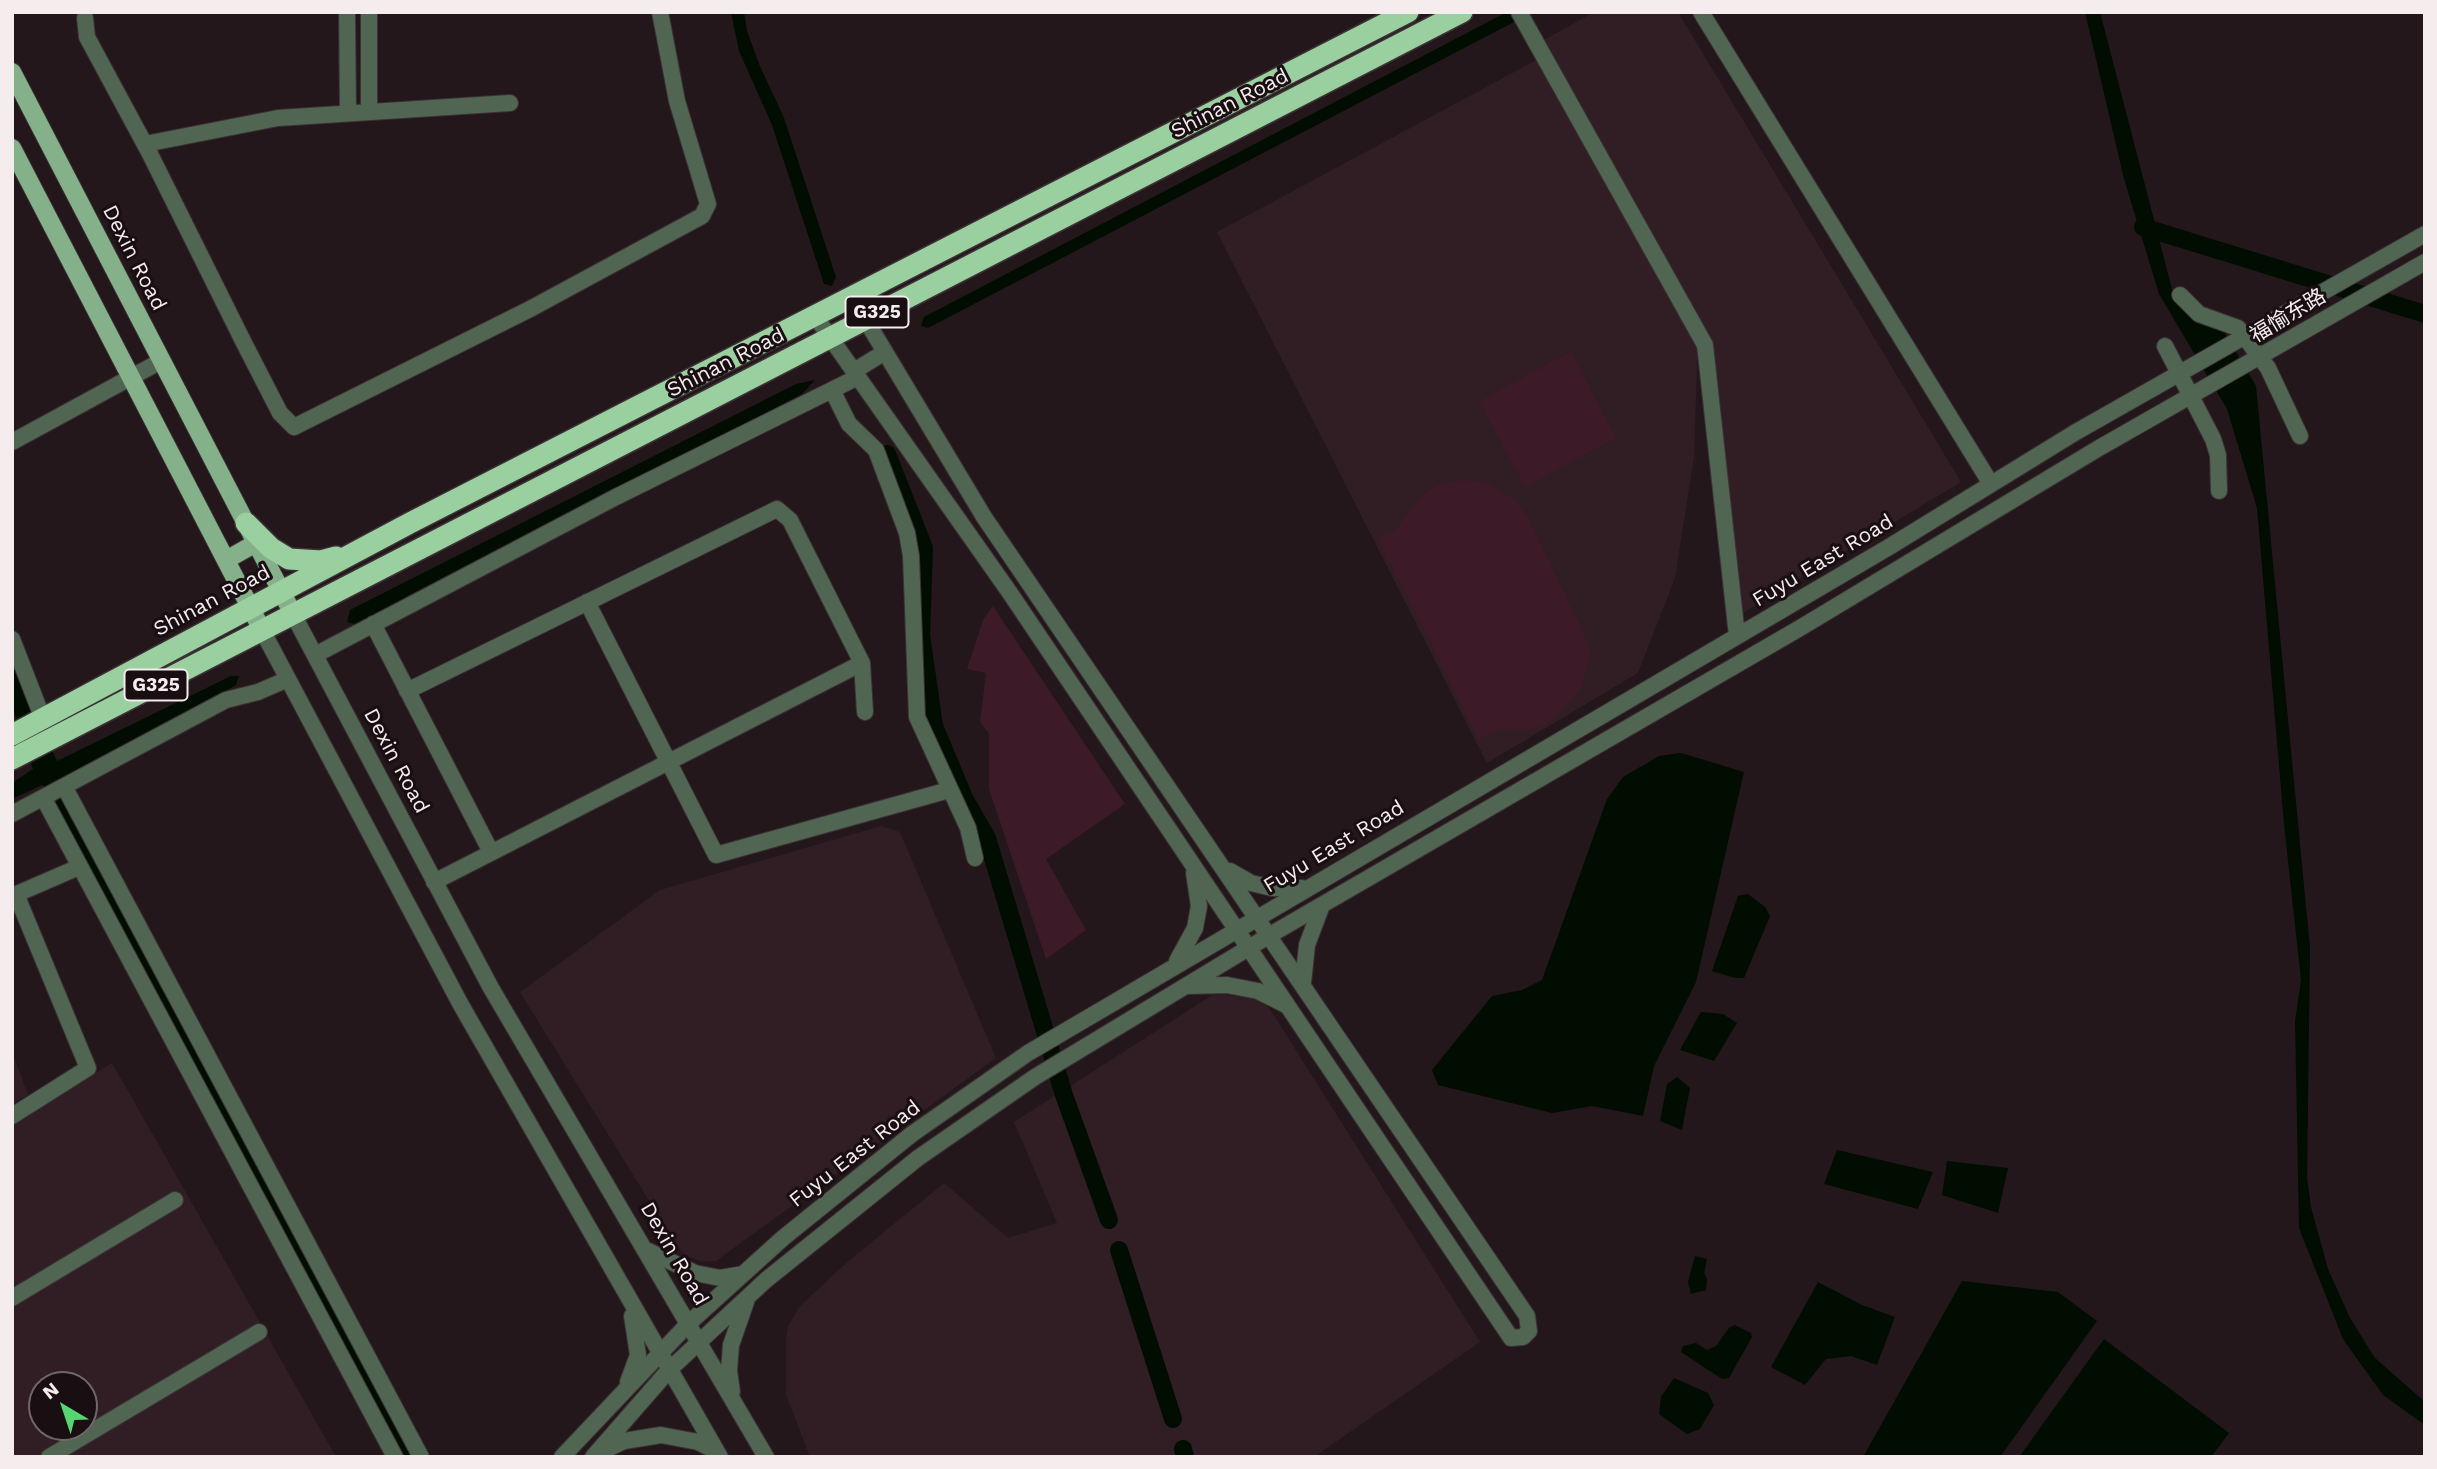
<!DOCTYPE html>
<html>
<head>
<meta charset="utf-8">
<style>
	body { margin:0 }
	#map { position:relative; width:2437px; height:1469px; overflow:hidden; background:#23171b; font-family:"Work Sans",sans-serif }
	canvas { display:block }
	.frame { position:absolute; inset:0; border:14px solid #f5ecee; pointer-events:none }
	.north { position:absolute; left:28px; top:1371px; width:70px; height:70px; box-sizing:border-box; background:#190e12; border:2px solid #71676a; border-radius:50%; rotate:321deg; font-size:19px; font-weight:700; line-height:28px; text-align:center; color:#f5ecee }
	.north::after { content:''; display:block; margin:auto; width:24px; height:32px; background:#57d570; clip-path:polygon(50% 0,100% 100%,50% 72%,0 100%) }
</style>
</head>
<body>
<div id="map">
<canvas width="2437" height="1469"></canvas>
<div class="frame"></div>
<div class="north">N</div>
</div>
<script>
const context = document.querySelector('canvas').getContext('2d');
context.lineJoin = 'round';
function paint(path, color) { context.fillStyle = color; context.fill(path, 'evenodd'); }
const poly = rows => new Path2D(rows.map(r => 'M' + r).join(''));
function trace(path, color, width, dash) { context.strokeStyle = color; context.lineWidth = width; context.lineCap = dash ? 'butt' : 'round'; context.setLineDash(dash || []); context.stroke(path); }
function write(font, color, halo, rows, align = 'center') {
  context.font = font + ' "Work Sans","Noto Sans SC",sans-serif'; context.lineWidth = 6; context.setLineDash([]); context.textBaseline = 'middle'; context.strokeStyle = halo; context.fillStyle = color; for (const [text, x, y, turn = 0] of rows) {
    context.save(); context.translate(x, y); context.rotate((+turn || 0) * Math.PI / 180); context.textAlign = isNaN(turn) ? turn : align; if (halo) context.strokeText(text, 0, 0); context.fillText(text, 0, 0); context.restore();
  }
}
paint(poly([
	[1594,12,1678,12,1961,482,1741,614,1710,338,1544,40],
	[1542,57,1698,339,1694,457,1675,578,1638,673,1487,763,1217,232],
	[881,826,900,832,996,1058,716,1261,702,1262,686,1255,677,1246,520,992,660,890],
	[1214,994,1263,998,1480,1342,1314,1457,810,1457,786,1395,786,1340,788,1326,800,1306,846,1263,944,1183,1008,1238,1057,1223,1014,1122],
	[12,1052,28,1095,12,1104],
	[112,1063,250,1305,336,1457,12,1457,12,1123],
	[42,1385,84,1385,84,1427,42,1427]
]), '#301e24');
paint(poly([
	[1571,352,1616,438,1525,487,1479,401],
	[1463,480,1488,483,1515,499,1527,516,1588,642,1590,657,1580,690,1549,723,1534,729,1501,729,1479,739,1377,538,1395,530,1426,492,1438,485],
	[993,606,1125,804,1046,859,1086,930,1046,959,989,789,989,733,980,722,986,673,967,669,983,620]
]), '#3d1a28');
paint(poly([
	[731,12,744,12,747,31,759,64,784,118,836,277,832,286,824,284,772,125,739,51],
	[1507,12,1533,12,928,328,921,326,924,317],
	[2085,12,2100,12,2173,293,2223,330,2256,386,2310,948,2307,1178,2311,1207,2328,1269,2350,1318,2375,1358,2425,1402,2425,1425,2383,1395,2343,1339,2299,1228,2295,1021,2301,980,2284,824,2257,508,2227,409,2159,294,2124,179],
	[815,380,802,394,381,611,355,624,347,622,350,610,796,384],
	[12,656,27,697,57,761,231,676,239,676,236,685,60,781,415,1457,401,1457,44,787,42,785,12,799,12,783,33,769,12,706],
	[1681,753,1744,772,1696,982,1654,1066,1643,1116,1592,1106,1552,1113,1438,1085,1432,1070,1492,996,1522,990,1542,980,1607,799,1623,777,1659,756],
	[1748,894,1765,907,1770,916,1744,978,1735,978,1712,971,1738,896],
	[1701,1012,1723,1014,1737,1023,1714,1061,1680,1050],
	[1677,1077,1690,1088,1682,1130,1660,1121,1667,1084],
	[1837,1150,1933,1172,1918,1209,1824,1184],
	[1947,1161,2008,1168,1998,1213,1942,1195],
	[1695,1256,1707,1259,1704,1273,1707,1279,1706,1290,1691,1294,1688,1282],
	[1962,1281,2058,1292,2097,1321,2000,1457,1863,1457],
	[1818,1282,1862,1305,1895,1317,1877,1365,1851,1356,1826,1359,1805,1385,1771,1367],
	[1735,1325,1751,1333,1752,1337,1729,1378,1722,1379,1681,1352,1683,1346,1696,1343,1707,1350,1716,1346,1729,1328],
	[2104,1339,2229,1433,2211,1457,2019,1457],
	[1674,1378,1708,1393,1714,1405,1700,1429,1687,1434,1659,1414,1661,1397]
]), '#000d00');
trace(poly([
	[2143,227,2425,314],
	[887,454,924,548,921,635,934,726,964,798,987,838,1064,1095,1109,1220],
	[1119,1250,1173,1419],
	[1183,1449,1185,1457]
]), '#000d00', 18);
const minor = poly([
	[347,12,348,112],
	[369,12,369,111],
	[1519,12,1705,345,1737,636],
	[1701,12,1991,484],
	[85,18,87,37,150,154,244,343,280,413,294,427,530,309,702,216,708,204,677,101,660,12],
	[145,144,278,118,510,103],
	[2180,295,2199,314,2238,328,2268,368,2300,436],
	[815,316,1010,593,1511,1338,1523,1337,1529,1331,1527,1316,984,517,852,297],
	[2165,346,2213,439,2218,455,2219,491],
	[854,371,885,352],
	[832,390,849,424,876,450,907,533,911,556,917,717,968,828,975,858],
	[12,442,161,361],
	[587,602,716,855,949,790],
	[293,614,491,988,766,1457],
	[373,624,491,852],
	[262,630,461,1005,720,1457],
	[12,639,43,719],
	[315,655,616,497,858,377],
	[407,691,777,509,790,520,862,663,865,712],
	[65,788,421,1457],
	[44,799,395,1457],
	[12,814,226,700,258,692,288,679],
	[1230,871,1251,883,1272,888,1302,888],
	[434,882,862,663],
	[12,896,79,867],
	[1177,961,1195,928,1199,906,1194,873],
	[1303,983,1307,945,1322,905],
	[1186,986,1227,985,1258,991,1286,1005],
	[12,1116,88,1068,16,894],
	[646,1250,695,1273,720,1278,743,1274],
	[12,1298,175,1200],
	[628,1382,638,1355,632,1316],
	[732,1392,729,1371,731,1345,746,1302],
	[601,1452,624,1441,661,1435,698,1442,716,1451],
	[49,1457,259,1332],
	[562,1457,688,1324,783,1238,912,1134,1028,1053,1889,547,2076,432,2425,234],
	[593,1457,669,1370,766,1280,918,1158,1035,1077,1270,935,1800,628,2099,448,2425,262]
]);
const major = poly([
	[12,72,293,614],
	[12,148,262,630],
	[226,560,256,543]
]);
const highway = poly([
	[246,523,271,548,289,559,321,561,336,557],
	[12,735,410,523,1408,12],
	[12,759,1462,12]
]);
trace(minor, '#3c3134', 18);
trace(major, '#3c3134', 20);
trace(highway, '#3c3134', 24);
trace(minor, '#506552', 16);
trace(major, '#85b18a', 18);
trace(highway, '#9acfa0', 21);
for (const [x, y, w] of [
	[877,312,63],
	[156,685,63]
]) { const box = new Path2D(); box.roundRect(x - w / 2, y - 15.5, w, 31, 5); context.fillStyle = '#190e12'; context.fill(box); trace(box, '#f5ecee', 2); }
write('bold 19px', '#f5ecee', null, [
	["G325",877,312],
	["G325",156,685]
]);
write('21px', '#f5ecee', '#190e12', [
	["Shinan Road",1230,104,-27],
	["Dexin Road",134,258,63],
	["福愉东路",2288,316,-31],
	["Shinan Road",726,363,-27],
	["Fuyu East Road",1823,561,-31],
	["Shinan Road",212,601,-28],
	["Dexin Road",396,761,62],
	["Fuyu East Road",1334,847,-31],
	["Fuyu East Road",855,1154,-38],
	["Dexin Road",674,1254,60]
]);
</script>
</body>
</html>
